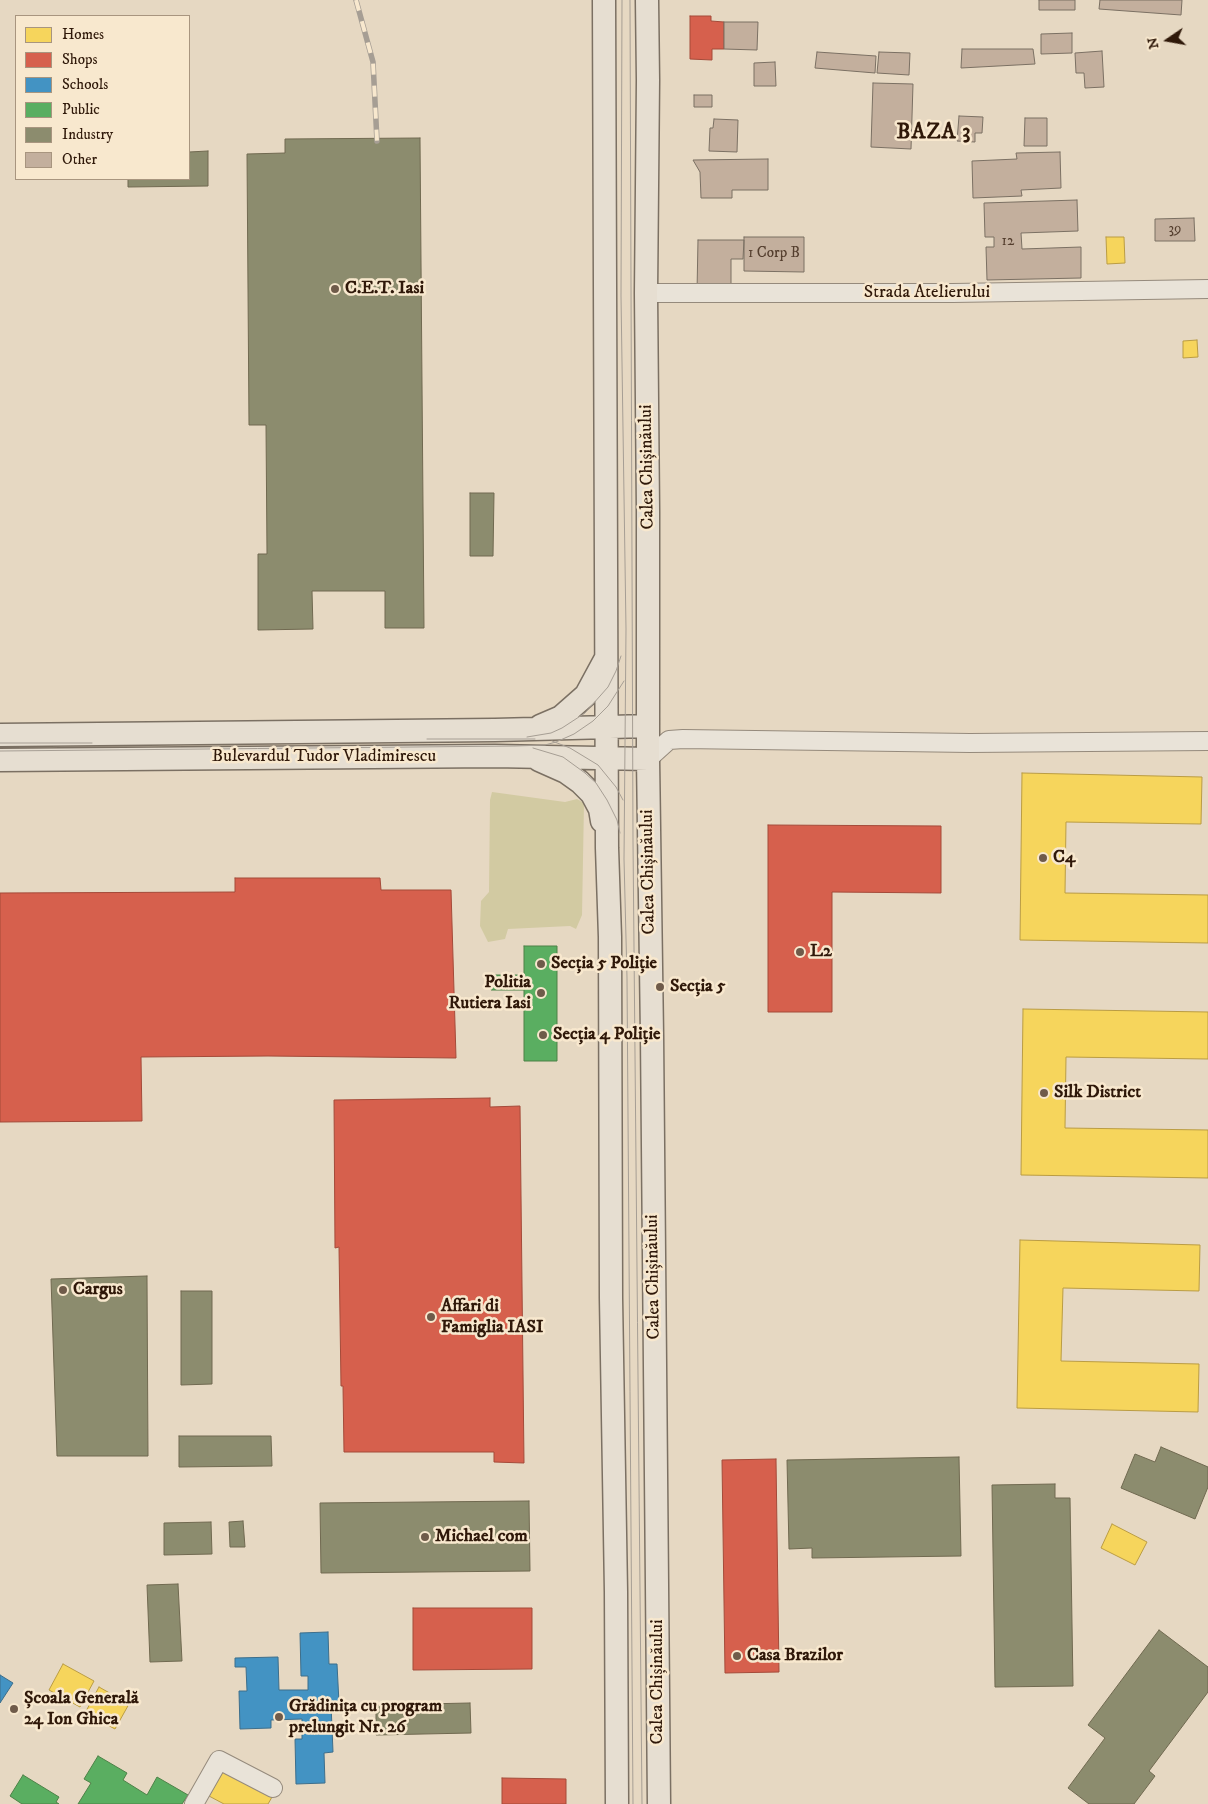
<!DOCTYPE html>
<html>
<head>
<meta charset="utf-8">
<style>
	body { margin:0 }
	#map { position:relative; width:1208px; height:1804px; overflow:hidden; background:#e6d8c2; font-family:"IM FELL DW Pica",serif }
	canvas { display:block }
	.legend { position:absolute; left:15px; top:15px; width:175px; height:165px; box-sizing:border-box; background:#f8e8ce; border:1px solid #a8957f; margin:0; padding:6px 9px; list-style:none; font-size:15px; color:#2f1809 }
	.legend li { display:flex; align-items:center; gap:10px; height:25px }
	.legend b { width:25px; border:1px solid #a8957f }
	.north { position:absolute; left:1143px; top:15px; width:50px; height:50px; -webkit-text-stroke:4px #f8e8ce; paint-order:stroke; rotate:258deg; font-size:14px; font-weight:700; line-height:20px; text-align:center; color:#2f1809 }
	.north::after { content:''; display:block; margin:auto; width:18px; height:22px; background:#2f1809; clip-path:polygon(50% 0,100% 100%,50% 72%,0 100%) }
</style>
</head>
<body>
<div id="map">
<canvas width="1208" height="1804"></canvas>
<ul class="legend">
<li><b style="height:14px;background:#f6d55c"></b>Homes</li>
<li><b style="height:14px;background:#d6604d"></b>Shops</li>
<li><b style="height:14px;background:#4393c3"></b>Schools</li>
<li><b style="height:14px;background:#5aae61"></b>Public</li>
<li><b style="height:14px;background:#8c8c6e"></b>Industry</li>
<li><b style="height:14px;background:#c3af9d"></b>Other</li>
</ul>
<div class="north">N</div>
</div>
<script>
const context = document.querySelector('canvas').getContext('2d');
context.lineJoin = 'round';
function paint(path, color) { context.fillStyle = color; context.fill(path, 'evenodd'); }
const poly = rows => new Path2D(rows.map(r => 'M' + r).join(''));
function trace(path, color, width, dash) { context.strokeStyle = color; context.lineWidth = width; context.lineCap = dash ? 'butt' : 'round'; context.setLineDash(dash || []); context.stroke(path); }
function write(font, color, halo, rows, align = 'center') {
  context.font = font + ' "IM FELL DW Pica",serif'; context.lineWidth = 5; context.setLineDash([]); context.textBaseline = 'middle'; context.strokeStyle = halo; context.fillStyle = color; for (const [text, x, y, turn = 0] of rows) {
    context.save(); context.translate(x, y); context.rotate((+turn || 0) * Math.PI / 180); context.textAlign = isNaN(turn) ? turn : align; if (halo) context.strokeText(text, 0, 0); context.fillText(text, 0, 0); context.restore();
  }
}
paint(poly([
	[492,792,565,802,577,799,584,803,582,915,576,929,570,926,508,929,505,939,488,942,480,926,481,901,489,892,490,800]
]), '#d2caa2');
const homes = poly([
	[1106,237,1124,237,1125,263,1107,264,1106,237],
	[1197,340,1198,357,1183,358,1183,341,1197,340],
	[1022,773,1202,777,1201,824,1066,822,1065,893,1208,895,1208,943,1020,940,1022,773],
	[1023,1009,1208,1012,1208,1059,1066,1057,1065,1128,1208,1130,1208,1178,1021,1175,1023,1009],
	[1020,1240,1200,1245,1199,1291,1063,1288,1061,1361,1199,1364,1198,1412,1017,1408,1020,1240],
	[1112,1524,1147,1542,1135,1565,1101,1548,1112,1524],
	[63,1664,94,1681,80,1707,49,1690,63,1664],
	[99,1687,129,1704,115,1729,85,1713,99,1687],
	[224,1770,272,1797,268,1804,224,1804,209,1796,224,1770]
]);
paint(homes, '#f6d55c');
trace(homes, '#ba9c43', 1);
const shops = poly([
	[690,16,711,16,711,21,724,22,724,49,712,49,712,60,690,59,690,16],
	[768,825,941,826,941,893,832,892,832,1012,768,1012,768,825],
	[235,878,380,878,381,890,451,890,456,1058,268,1056,141,1057,142,1121,0,1122,0,893,235,892,235,878],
	[490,1098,490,1107,520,1106,524,1463,494,1462,494,1452,344,1452,343,1386,341,1386,339,1247,335,1248,334,1100,490,1098],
	[776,1459,779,1672,725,1673,722,1460,776,1459],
	[413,1608,532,1608,532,1669,413,1670,413,1608],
	[502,1778,566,1779,566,1804,502,1804,502,1778]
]);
paint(shops, '#d6604d');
trace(shops, '#a44a39', 1);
const schools = poly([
	[328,1632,329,1664,337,1664,339,1703,331,1704,333,1752,324,1753,325,1783,296,1784,295,1739,302,1739,302,1719,271,1720,271,1728,240,1729,239,1691,247,1691,246,1667,235,1667,235,1658,278,1657,279,1690,308,1690,308,1676,301,1676,300,1633,328,1632],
	[0,1675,13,1683,0,1703,0,1675]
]);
paint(schools, '#4393c3');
trace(schools, '#3d6e8b', 1);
const public = poly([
	[524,946,557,946,557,1061,524,1061,524,990,491,990,491,975,524,975,524,946],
	[98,1756,127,1773,123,1780,147,1795,157,1777,188,1795,182,1804,78,1804,91,1783,84,1779,98,1756],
	[23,1775,59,1797,56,1802,59,1804,22,1804,10,1796,23,1775]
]);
paint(public, '#5aae61');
trace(public, '#4d8147', 1);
const industry = poly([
	[420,138,424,628,385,628,385,591,312,591,313,629,258,630,258,554,267,554,266,425,249,425,247,154,285,153,285,139,420,138],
	[208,151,208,186,128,187,128,179,189,179,189,152,208,151],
	[470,493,494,493,493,556,470,556,470,493],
	[147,1276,148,1456,57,1456,51,1279,147,1276],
	[181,1291,212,1291,212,1384,181,1385,181,1291],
	[179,1436,271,1436,272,1466,179,1467,179,1436],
	[1161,1447,1208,1467,1208,1487,1195,1519,1121,1488,1135,1454,1155,1462,1161,1447],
	[959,1457,961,1556,812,1558,812,1548,789,1549,787,1460,959,1457],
	[1055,1484,1055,1498,1070,1498,1073,1686,995,1687,992,1485,1055,1484],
	[529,1501,530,1571,321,1573,320,1503,529,1501],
	[243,1521,245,1547,230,1547,229,1522,243,1521],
	[211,1522,212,1554,164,1555,164,1523,211,1522],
	[178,1584,182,1661,150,1662,147,1585,178,1584],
	[1159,1630,1208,1667,1208,1692,1149,1771,1155,1776,1134,1804,1089,1804,1068,1788,1105,1738,1088,1725,1159,1630],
	[470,1703,471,1733,376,1735,376,1705,470,1703]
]);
paint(industry, '#8c8c6e');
trace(industry, '#706950', 1);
const building = poly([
	[1039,0,1075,0,1075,10,1039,10,1039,0],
	[1100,0,1182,0,1181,15,1099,9,1100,0],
	[724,22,758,22,757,50,724,49,724,22],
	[1072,33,1072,53,1041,54,1041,34,1072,33],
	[962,49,1033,49,1035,64,961,68,962,49],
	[1102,51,1104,87,1085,88,1084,73,1076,73,1075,53,1102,51],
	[817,52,876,56,875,73,815,68,817,52],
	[879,52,910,53,909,75,877,73,879,52],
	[775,62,776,86,754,86,754,63,775,62],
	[873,83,913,84,911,149,871,147,873,83],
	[694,95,712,95,712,107,694,107,694,95],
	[959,116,983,117,982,133,975,133,975,142,957,141,959,116],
	[1025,118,1047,118,1047,146,1024,146,1025,118],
	[714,119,738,120,737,152,709,151,710,128,713,128,714,119],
	[1060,152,1061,188,1021,190,1022,196,973,198,972,161,1017,159,1016,153,1060,152],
	[768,159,768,190,732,190,732,198,701,198,700,172,693,160,768,159],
	[1077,200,1078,231,1021,233,1022,249,1081,247,1081,278,987,280,986,247,994,247,994,237,985,237,984,203,1077,200],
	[1194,218,1195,241,1155,241,1155,219,1194,218],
	[744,237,804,237,804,272,744,271,744,237],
	[698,240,744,240,743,259,731,259,731,292,697,292,698,240]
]);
paint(building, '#c3af9d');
trace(building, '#7b7063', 1);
const minor = poly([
	[646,293,953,293,1208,289],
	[648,759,669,740,683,739,970,743,1208,741],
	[194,1804,219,1760,273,1788]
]);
const major = poly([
	[604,0,607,848,610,937,611,1298,616,1592,617,1804],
	[647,0,648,80,646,293,648,512,648,759,652,1035,659,1804],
	[540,726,561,717,586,695,606,658],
	[0,735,495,730,648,726],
	[0,760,495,756,648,759],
	[539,760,566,772,580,782,592,794,600,809,602,821]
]);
trace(minor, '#958a7c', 20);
trace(major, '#7b7063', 25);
trace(minor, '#e9e3d8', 18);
trace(major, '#e6ded1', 22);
trace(poly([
	[622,0,621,296,626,629,624,859,627,978,633,1804],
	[630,0,633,841,642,1804],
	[527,737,551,733,562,728,585,713,608,687,616,671,621,656],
	[427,739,535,739],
	[552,741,570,748,598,765,616,787,623,800],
	[0,743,92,743],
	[533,748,563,757,585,773,596,783,607,800,617,820,620,833],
	[0,751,515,746,545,745,556,742,574,734,593,721,608,706,624,681]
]), '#a69e94', 1);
const rail = poly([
	[356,0,373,62,377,141]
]);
trace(rail, '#a69e94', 5.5);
trace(rail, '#f8e8ce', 4, [11]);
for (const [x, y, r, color] of [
	[335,289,5,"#6f5b4a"],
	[1043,858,5,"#6f5b4a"],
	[800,952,5,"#6f5b4a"],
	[541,964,5,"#6f5b4a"],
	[660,987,5,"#6f5b4a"],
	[541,993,5,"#6f5b4a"],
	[543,1035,5,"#6f5b4a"],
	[1044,1093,5,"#6f5b4a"],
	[63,1290,5,"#6f5b4a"],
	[431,1317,5,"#6f5b4a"],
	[425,1537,5,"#6f5b4a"],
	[737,1656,5,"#6f5b4a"],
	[14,1709,5,"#6f5b4a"],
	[279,1717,5,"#6f5b4a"]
]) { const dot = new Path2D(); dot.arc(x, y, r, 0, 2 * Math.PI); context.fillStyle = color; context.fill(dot); trace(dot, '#f8e8ce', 2); }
write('15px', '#543e2e', null, [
	["39",1175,230],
	["12",1008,242],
	["1 Corp B",774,254]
]);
write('bold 18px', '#2f1809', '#f8e8ce', [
	["C.E.T. Iasi",345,289],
	["C4",1053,858],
	["L2",810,952],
	["Secția 5 Poliție",551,964],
	["Politia",531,983,"right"],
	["Rutiera Iasi",531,1004,"right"],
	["Secția 5",670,987],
	["Secția 4 Poliție",553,1035],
	["Silk District",1054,1093],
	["Cargus",73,1290],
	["Affari di",441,1307],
	["Famiglia IASI",441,1328],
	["Michael com",435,1537],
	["Casa Brazilor",747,1656],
	["Școala Generală",24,1699],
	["24 Ion Ghica",24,1720],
	["Grădinița cu program",289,1707],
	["prelungit Nr. 26",289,1728]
], 'left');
write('18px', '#2f1809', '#f8e8ce', [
	["Strada Atelierului",927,293],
	["Calea Chișinăului",648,467,-91],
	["Bulevardul Tudor Vladimirescu",324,757],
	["Calea Chișinăului",649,872,-91],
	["Calea Chișinăului",654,1277,-91],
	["Calea Chișinăului",658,1682,-90]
]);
context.letterSpacing = '1px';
write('bold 22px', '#2f1809', '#f8e8ce', [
	["BAZA 3",934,133]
]);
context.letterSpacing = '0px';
</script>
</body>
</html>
